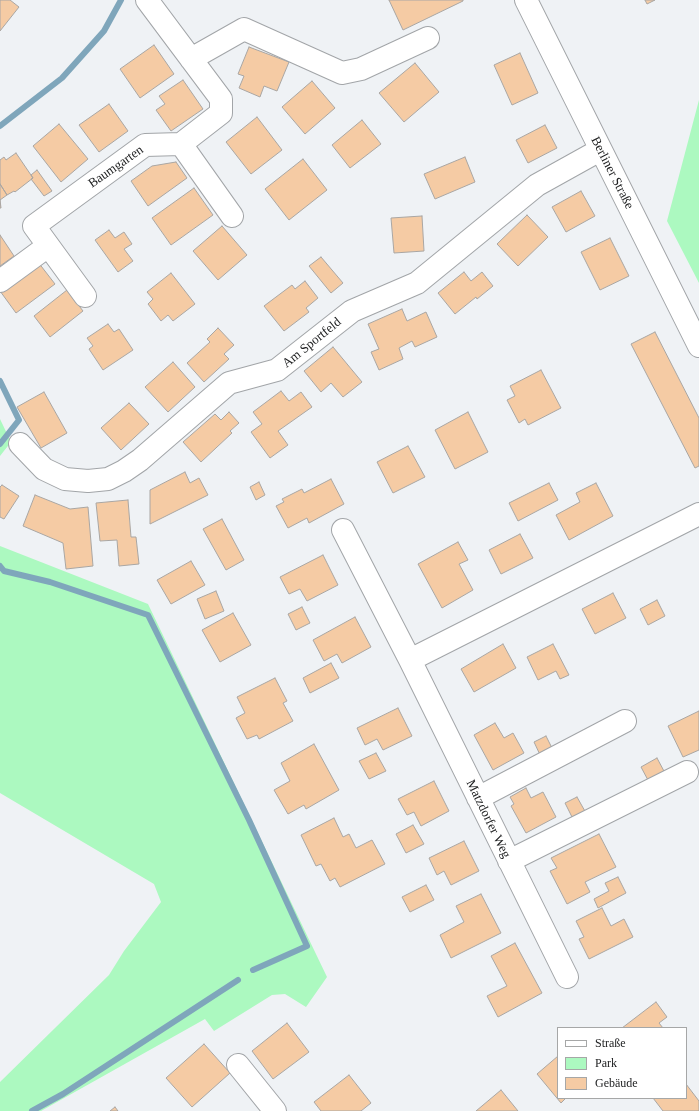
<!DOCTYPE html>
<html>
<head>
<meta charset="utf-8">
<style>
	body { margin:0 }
	#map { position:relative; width:699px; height:1111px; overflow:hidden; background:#eff2f5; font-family:Georgia,serif }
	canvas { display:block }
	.legend { position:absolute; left:557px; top:1027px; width:130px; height:72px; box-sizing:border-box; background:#fff; border:1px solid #a6a7a7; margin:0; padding:5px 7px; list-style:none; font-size:12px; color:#212223 }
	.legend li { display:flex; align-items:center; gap:8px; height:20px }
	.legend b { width:20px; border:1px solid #a6a7a7 }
</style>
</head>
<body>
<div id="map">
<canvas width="699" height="1111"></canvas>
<ul class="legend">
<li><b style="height:5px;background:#fff"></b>Straße</li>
<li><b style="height:11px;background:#acf9c0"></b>Park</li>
<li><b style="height:11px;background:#f5cba4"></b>Gebäude</li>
</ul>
</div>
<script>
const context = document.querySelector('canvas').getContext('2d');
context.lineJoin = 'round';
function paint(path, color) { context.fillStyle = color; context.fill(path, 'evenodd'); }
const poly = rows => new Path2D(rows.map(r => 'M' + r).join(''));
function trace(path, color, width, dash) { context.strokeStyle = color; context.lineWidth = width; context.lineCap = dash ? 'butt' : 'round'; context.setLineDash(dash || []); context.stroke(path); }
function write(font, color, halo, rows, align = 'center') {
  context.font = font + ' Georgia,serif'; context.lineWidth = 3; context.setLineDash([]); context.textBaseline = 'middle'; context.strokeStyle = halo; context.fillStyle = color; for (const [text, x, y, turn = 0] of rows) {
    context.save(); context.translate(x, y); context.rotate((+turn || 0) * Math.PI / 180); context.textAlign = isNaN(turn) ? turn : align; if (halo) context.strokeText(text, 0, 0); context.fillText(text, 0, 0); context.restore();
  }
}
paint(poly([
	[699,100,699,283,667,221],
	[0,419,11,442,0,456],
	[0,546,148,604,327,977,306,1007,285,994,272,995,214,1031,205,1019,41,1111,0,1111,0,1082,109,975,124,951,161,902,154,884,0,793]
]), '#acf9c0');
trace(poly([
	[0,126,62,78,104,31,121,0],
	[0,381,19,420,0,444],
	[0,566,4,571,50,582,148,615,249,820,307,946,253,970],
	[32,1111,63,1094,238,980]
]), '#7fa6bb', 6);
const building = poly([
	[0,0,10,0,19,7,0,31,0,0],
	[389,0,463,0,463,1,403,30,389,0],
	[645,0,655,0,647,4,645,0],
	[154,45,174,74,140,98,120,69,154,45],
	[249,47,289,62,277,91,264,86,260,97,239,88,244,76,238,74,249,47],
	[520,53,538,93,512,105,494,65,520,53],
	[415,63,439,92,404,122,379,93,415,63],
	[183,80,203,109,171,131,156,110,165,104,159,96,183,80],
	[312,81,335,108,305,134,282,107,312,81],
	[109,104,128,131,99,152,79,125,109,104],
	[257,117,282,150,251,174,226,142,257,117],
	[362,120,381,144,350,168,332,145,362,120],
	[59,124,88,159,61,182,33,146,59,124],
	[545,125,557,148,528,163,516,140,545,125],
	[16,153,33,178,15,192,14,191,7,195,0,184,0,160,4,157,6,160,16,153],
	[465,157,475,182,435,199,424,174,465,157],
	[303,159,327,190,289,220,265,189,303,159],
	[176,162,187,178,148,206,131,181,152,166,176,162],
	[37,170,52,191,44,196,31,179,33,178,31,175,37,170],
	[0,184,7,195,0,200,1,208,0,208,0,184],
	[194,188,213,215,171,245,152,218,194,188],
	[581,191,595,216,566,232,552,207,581,191],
	[527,215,548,237,518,266,497,244,527,215],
	[422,216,424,251,394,253,391,218,422,216],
	[222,226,247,255,218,280,193,251,222,226],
	[109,230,115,238,124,232,132,244,124,249,133,261,118,272,95,240,109,230],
	[0,235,14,256,0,266,0,235],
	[610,238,629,276,600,290,581,252,610,238],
	[321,257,343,283,331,293,309,266,321,257],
	[38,262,55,284,16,313,0,291,38,262],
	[464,272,471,281,482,272,493,286,477,299,476,297,455,314,438,293,464,272],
	[171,273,195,304,173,321,168,315,161,321,148,304,153,299,147,292,171,273],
	[305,281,318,298,306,308,309,312,284,331,264,306,292,285,295,289,305,281],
	[67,290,83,311,50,337,34,316,67,290],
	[402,309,407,321,426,312,437,337,415,347,412,341,399,348,403,359,379,370,371,352,379,349,368,324,402,309],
	[108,324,114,332,119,329,133,350,103,370,89,349,93,346,87,338,108,324],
	[218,328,234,345,224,354,229,359,204,382,187,363,210,342,207,339,218,328],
	[655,332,699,418,699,466,695,468,631,344,655,332],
	[333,347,362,382,343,397,331,383,321,392,304,371,333,347],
	[173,362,195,387,168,412,145,387,173,362],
	[541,370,561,408,528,425,525,419,519,423,507,400,515,396,510,386,541,370],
	[281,391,289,401,301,392,312,407,278,431,288,445,270,458,251,432,262,424,253,412,281,391],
	[44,392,67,433,41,448,17,407,44,392],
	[129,403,149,424,121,450,101,428,129,403],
	[229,412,239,423,230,431,232,433,201,462,183,442,215,414,221,420,229,412],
	[468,412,488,452,455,469,435,430,468,412],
	[408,446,425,477,393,493,377,462,408,446],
	[185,472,190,483,199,478,208,495,150,524,150,490,185,472],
	[331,479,344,504,309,523,307,518,288,528,276,506,284,502,282,499,302,489,304,493,331,479],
	[259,482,265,495,256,500,250,487,259,482],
	[549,483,558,500,518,521,509,503,549,483],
	[596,483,613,516,569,540,556,515,580,502,576,493,596,483],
	[2,485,19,496,4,519,0,517,0,487,2,485],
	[35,495,70,509,88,507,93,566,66,569,63,543,23,526,35,495],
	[128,500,131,537,136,537,139,564,119,566,117,540,100,541,96,503,128,500],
	[222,519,244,560,226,570,203,529,222,519],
	[520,534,533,558,501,574,489,550,520,534],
	[458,542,468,560,459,564,473,590,442,608,418,564,458,542],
	[323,555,338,585,307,601,300,589,289,594,280,577,323,555],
	[191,561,205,585,171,604,157,580,191,561],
	[216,591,224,611,205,619,197,599,216,591],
	[613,593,626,618,595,634,582,609,613,593],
	[657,600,665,616,648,625,640,609,657,600],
	[302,607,310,623,296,630,288,614,302,607],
	[233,613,251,645,220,662,202,630,233,613],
	[355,617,371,647,342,663,337,654,324,661,313,640,355,617],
	[503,644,516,668,474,692,461,669,503,644],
	[553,644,569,675,560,679,556,671,538,680,527,657,553,644],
	[331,663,339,678,310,693,303,678,331,663],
	[275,678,287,701,283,703,293,721,259,739,257,735,247,739,236,718,245,713,237,697,275,678],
	[398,708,412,736,383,750,377,739,365,745,357,728,398,708],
	[699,711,699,750,683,757,668,726,699,711],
	[495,723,504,738,513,733,524,753,493,770,474,735,495,723],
	[546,736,554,752,542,759,534,742,546,736],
	[314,744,339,790,306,809,304,805,288,814,274,790,290,781,281,763,314,744],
	[376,753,386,771,369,779,359,761,376,753],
	[657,758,665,773,649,782,641,767,657,758],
	[434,781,449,811,421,826,414,812,407,815,398,799,434,781],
	[526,788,531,798,543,792,556,817,526,833,511,806,514,804,510,797,526,788],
	[577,797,586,813,573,819,565,803,577,797],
	[334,818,343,837,349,834,356,848,372,840,385,864,340,887,335,878,330,881,321,864,316,866,301,835,334,818],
	[413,825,424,844,406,853,396,834,413,825],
	[599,834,616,867,585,882,590,892,567,904,550,871,557,868,551,858,599,834],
	[464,841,479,871,451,885,444,871,437,875,429,858,464,841],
	[618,877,626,893,598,908,594,899,609,891,605,883,618,877],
	[426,885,434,900,410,912,402,897,426,885],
	[481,894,501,933,451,958,440,935,464,922,456,906,481,894],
	[602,908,611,926,624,919,633,937,589,959,579,939,584,937,576,921,602,908],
	[515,943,542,993,498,1017,487,996,507,986,491,956,515,943],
	[656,1002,667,1017,659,1023,663,1028,622,1028,656,1002],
	[287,1023,309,1052,273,1079,252,1051,287,1023],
	[204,1044,230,1073,192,1107,166,1078,204,1044],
	[558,1056,558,1098,566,1098,561,1103,537,1074,558,1056],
	[349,1075,371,1103,361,1111,321,1111,314,1102,349,1075],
	[686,1084,699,1101,699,1111,663,1111,653,1098,686,1098,686,1084],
	[501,1090,518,1111,476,1111,501,1090],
	[115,1107,118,1111,110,1111,115,1107]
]);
paint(building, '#f5cba4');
trace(building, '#a9a6a3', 1);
const minor = poly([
	[526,0,699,346],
	[191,59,244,29,342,73,361,69,428,38],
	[181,144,232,216],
	[0,281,48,246],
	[85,296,34,226,145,145,181,144,221,113,221,99,147,0],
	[20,444,44,469,65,479,88,481,108,479,124,471,140,460,229,383,277,370,352,311,417,283,537,185,600,150],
	[343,530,410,660,567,977],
	[410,660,699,514],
	[478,798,625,721],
	[509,861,687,772],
	[238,1065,275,1111]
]);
trace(minor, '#a2a5a8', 24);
trace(minor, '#fff', 22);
write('13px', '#212223', '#fff', [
	["Baumgarten",116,167,-35],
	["Berliner Straße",612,173,63],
	["Am Sportfeld",312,343,-39],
	["Matzdorfer Weg",488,819,64]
]);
</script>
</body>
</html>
